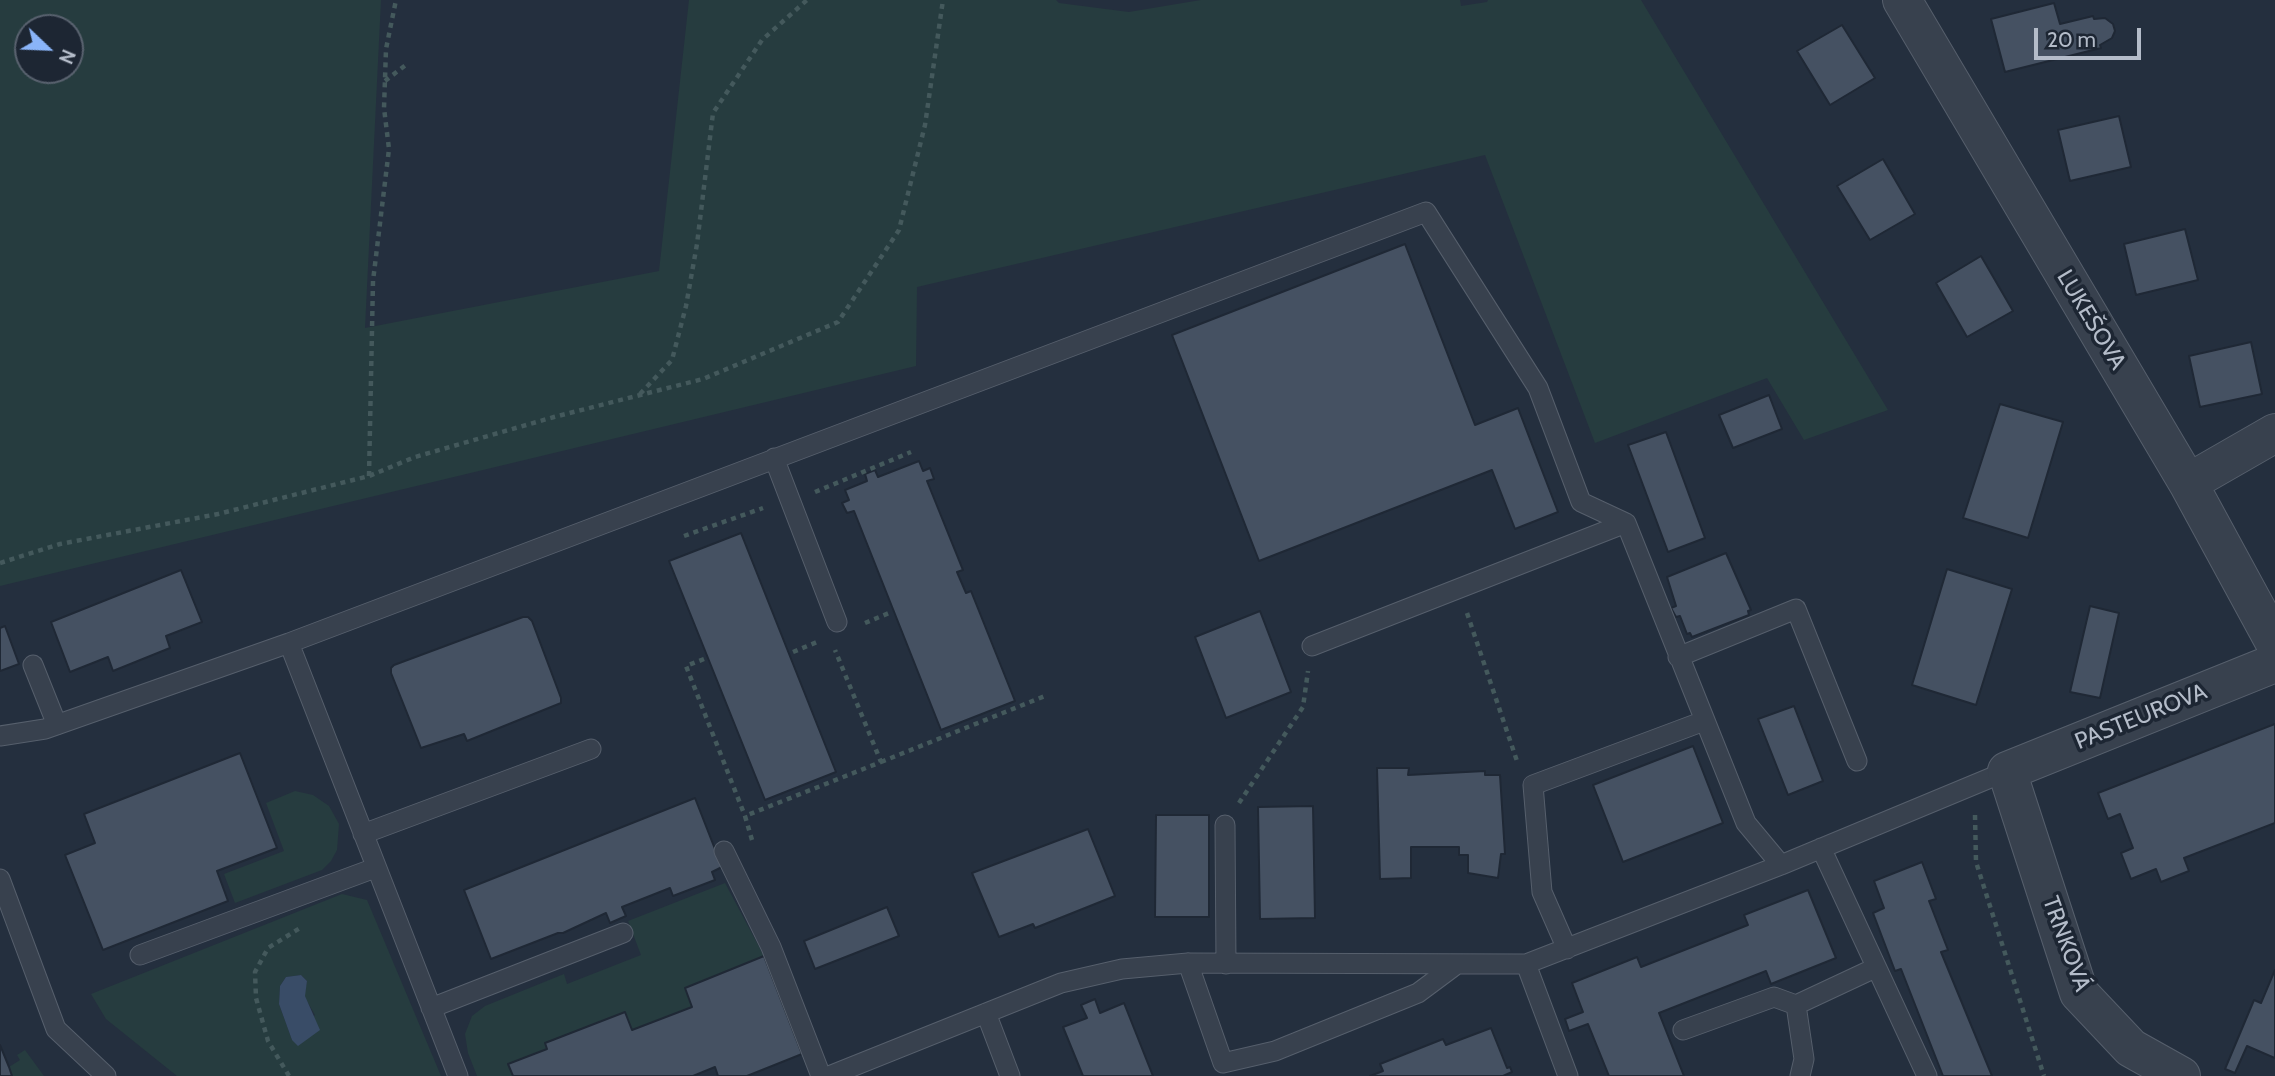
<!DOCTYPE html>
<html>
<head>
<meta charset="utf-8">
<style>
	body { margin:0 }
	#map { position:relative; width:2275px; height:1076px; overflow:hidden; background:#242f3e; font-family:Cabin,sans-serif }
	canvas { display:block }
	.north { position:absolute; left:14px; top:14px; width:70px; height:70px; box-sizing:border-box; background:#1d2633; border:2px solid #59626f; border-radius:50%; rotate:113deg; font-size:19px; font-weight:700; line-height:28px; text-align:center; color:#b4bcc9 }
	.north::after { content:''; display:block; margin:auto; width:24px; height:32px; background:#8ab4f8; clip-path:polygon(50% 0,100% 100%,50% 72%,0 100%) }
	.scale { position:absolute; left:2034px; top:28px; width:107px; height:32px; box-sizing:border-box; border:4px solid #b4bcc9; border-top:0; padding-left:9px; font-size:21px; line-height:24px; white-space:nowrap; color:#b4bcc9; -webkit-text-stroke:5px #1d2633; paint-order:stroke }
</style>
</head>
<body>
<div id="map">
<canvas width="2275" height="1076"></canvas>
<div class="north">N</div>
<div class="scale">20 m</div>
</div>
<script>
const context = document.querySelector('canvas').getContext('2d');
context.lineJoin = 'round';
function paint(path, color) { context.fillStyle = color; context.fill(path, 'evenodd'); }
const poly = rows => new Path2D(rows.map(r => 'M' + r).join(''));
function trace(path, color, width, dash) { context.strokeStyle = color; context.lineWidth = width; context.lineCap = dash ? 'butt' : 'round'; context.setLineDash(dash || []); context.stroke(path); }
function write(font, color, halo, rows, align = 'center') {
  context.font = font + ' Cabin,sans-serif'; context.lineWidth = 7; context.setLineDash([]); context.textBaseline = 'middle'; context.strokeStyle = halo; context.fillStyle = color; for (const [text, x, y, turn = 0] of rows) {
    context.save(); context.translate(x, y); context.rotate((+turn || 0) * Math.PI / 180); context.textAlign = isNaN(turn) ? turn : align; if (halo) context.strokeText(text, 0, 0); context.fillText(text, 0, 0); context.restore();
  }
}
paint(poly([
	[0,0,381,0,365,328,659,271,689,0,1056,0,1059,3,1129,12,1201,0,1460,0,1461,6,1487,2,1488,0,1641,0,1888,410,1804,440,1767,378,1595,443,1485,155,917,287,916,366,0,586],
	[28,28,70,28,70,70,28,70],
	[295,791,313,795,329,806,339,824,337,850,331,861,322,870,235,903,224,874,284,851,266,803],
	[725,883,764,956,685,988,692,1007,632,1030,625,1012,546,1042,547,1049,508,1064,513,1076,477,1076,468,1053,465,1034,472,1016,485,1006,564,974,567,984,641,955,628,921],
	[342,894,367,900,441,1076,177,1076,106,1019,91,994],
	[301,975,307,981,304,996,315,1015,292,1040,279,1004,280,986,286,977],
	[25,1050,44,1076,12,1076,9,1067,20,1060,17,1055]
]), '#263c3f');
paint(poly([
	[301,975,307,981,305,996,320,1030,298,1046,292,1040,279,1004,280,986,286,977]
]), '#394c67');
const building = poly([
	[2054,3,2060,24,2093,16,2094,19,2105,18,2113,24,2115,31,2112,38,2100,45,2101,48,2005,72,1991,19,2054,3],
	[1842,25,1875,78,1830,105,1797,51,1842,25],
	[2119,116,2131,167,2070,181,2058,130,2119,116],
	[1883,159,1915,214,1870,240,1837,186,1883,159],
	[2185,229,2198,280,2136,295,2124,244,2185,229],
	[1405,244,1475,425,1518,408,1558,512,1515,529,1492,470,1259,561,1172,335,1405,244],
	[1981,256,2013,311,1967,337,1936,283,1981,256],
	[2251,342,2262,394,2200,407,2189,356,2251,342],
	[1769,395,1782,429,1733,448,1719,415,1769,395],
	[2000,404,2063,422,2028,538,1963,518,2000,404],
	[1666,432,1705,538,1668,552,1628,445,1666,432],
	[919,461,923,471,930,468,934,479,927,481,963,570,957,572,966,593,971,591,1015,701,941,730,854,511,847,513,842,503,849,500,845,490,867,481,865,474,875,470,878,477,919,461],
	[741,533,836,772,765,800,669,561,741,533],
	[1726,553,1751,610,1748,611,1749,615,1692,637,1690,633,1687,634,1680,616,1676,617,1671,608,1676,606,1667,577,1726,553],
	[1947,569,2012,589,1976,705,1912,685,1947,569],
	[181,570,202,622,166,636,170,648,113,671,108,657,70,672,51,622,181,570],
	[2090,606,2119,613,2100,698,2070,692,2090,606],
	[1260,611,1291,692,1226,718,1195,637,1260,611],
	[523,617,528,617,532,621,561,698,561,703,467,741,464,734,421,748,391,673,391,668,394,665,523,617],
	[5,626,19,664,0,671,0,628,5,626],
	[1794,706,1823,781,1788,795,1758,719,1794,706],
	[2275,724,2275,823,2184,858,2189,871,2161,882,2156,869,2131,879,2121,853,2133,848,2120,814,2108,819,2098,793,2275,724],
	[1693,746,1723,823,1623,862,1593,785,1693,746],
	[240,753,277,848,217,871,228,901,103,950,65,855,95,843,84,814,240,753],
	[1377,768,1409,768,1408,775,1485,771,1485,775,1500,775,1505,854,1501,854,1498,878,1468,873,1468,855,1459,855,1459,847,1411,847,1411,878,1380,879,1377,768],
	[695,798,722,867,712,872,715,880,673,896,670,888,622,907,626,916,610,923,606,913,563,933,558,933,491,959,464,890,695,798],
	[1313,806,1315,918,1260,919,1258,807,1313,806],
	[1156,815,1209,815,1209,917,1155,917,1156,815],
	[1088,829,1115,896,1035,928,1033,924,999,937,972,873,1088,829],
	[1922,862,1936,899,1929,901,1948,950,1941,952,1992,1076,1943,1076,1901,969,1895,971,1873,913,1884,908,1874,881,1922,862],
	[1808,890,1836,958,1771,984,1766,971,1659,1013,1684,1076,1609,1076,1588,1024,1569,1031,1565,1019,1583,1012,1572,983,1637,957,1641,967,1748,925,1744,915,1808,890],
	[887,907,899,936,815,969,804,941,887,907],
	[764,956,802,1054,747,1076,718,1076,715,1067,693,1076,513,1076,508,1064,547,1049,545,1043,625,1012,632,1030,692,1007,685,988,764,956],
	[2275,970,2275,1058,2247,1046,2235,1073,2225,1069,2254,1000,2261,1003,2275,970],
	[1095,999,1100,1013,1124,1003,1153,1076,1083,1076,1063,1027,1087,1018,1081,1005,1095,999],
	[1491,1028,1507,1068,1510,1067,1512,1072,1503,1076,1370,1076,1383,1071,1380,1064,1443,1039,1446,1045,1491,1028],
	[0,1045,9,1067,12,1076,0,1076,0,1045]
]);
paint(building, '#455162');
trace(building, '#1f2835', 2);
const service = poly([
	[774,458,837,622],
	[289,643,458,1076],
	[1312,646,1626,523],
	[1678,657,1796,609,1857,761],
	[33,665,57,725],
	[0,736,45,729,289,643,1426,212,1538,388,1581,502,1626,523,1746,823,1781,865],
	[1225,825,1226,964],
	[363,834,591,749],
	[1821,848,1927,1076],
	[724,851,771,947,821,1076],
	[0,879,56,1029,106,1076],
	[1567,949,1542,892,1533,785,1704,721],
	[140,955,375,868],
	[1188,963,1223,1063,1275,1051,1418,993,1457,964],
	[1526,964,1568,1076],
	[431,1008,623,933],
	[986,1013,1010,1076],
	[1683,1030,1774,997,1796,1005],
	[829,1076,1061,983,1122,969,1188,963,1526,964,1781,865,2007,771],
	[1800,1076,1804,1059,1796,1005,1875,968]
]);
const minor = poly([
	[1902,0,2188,483,2275,643],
	[2188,483,2275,433],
	[2181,1076,2131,1048,2079,993,2007,771,2275,663]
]);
trace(service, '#565f6c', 21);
trace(minor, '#565f6c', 40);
trace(poly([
	[385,81,407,64],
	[640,394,672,360,686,306,697,244,713,113,762,40,807,0],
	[369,476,373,281,389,149,384,108,386,49,396,0],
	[815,492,911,452],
	[684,536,763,508],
	[0,563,60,544,218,514,369,476,415,457,554,417,703,379,838,322,899,230,925,125,943,0],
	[1467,613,1518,764],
	[865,623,889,613],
	[793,652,817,642],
	[704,659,686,666,745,816],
	[881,762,1045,696],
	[1239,803,1303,707,1308,671],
	[1975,815,1976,862,2044,1076],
	[752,840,745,816,881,762,835,650],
	[289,1076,268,1041,256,998,255,972,268,948,300,928]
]), '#44595c', 4.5, [5, 5]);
trace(service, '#38414e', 19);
trace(minor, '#38414e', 38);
write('23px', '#b4bcc9', '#1d2633', [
	["LUKEŠOVA",2091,320,59],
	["PASTEUROVA",2141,717,-22],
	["TRNKOVÁ",2066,944,70]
]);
</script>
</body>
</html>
